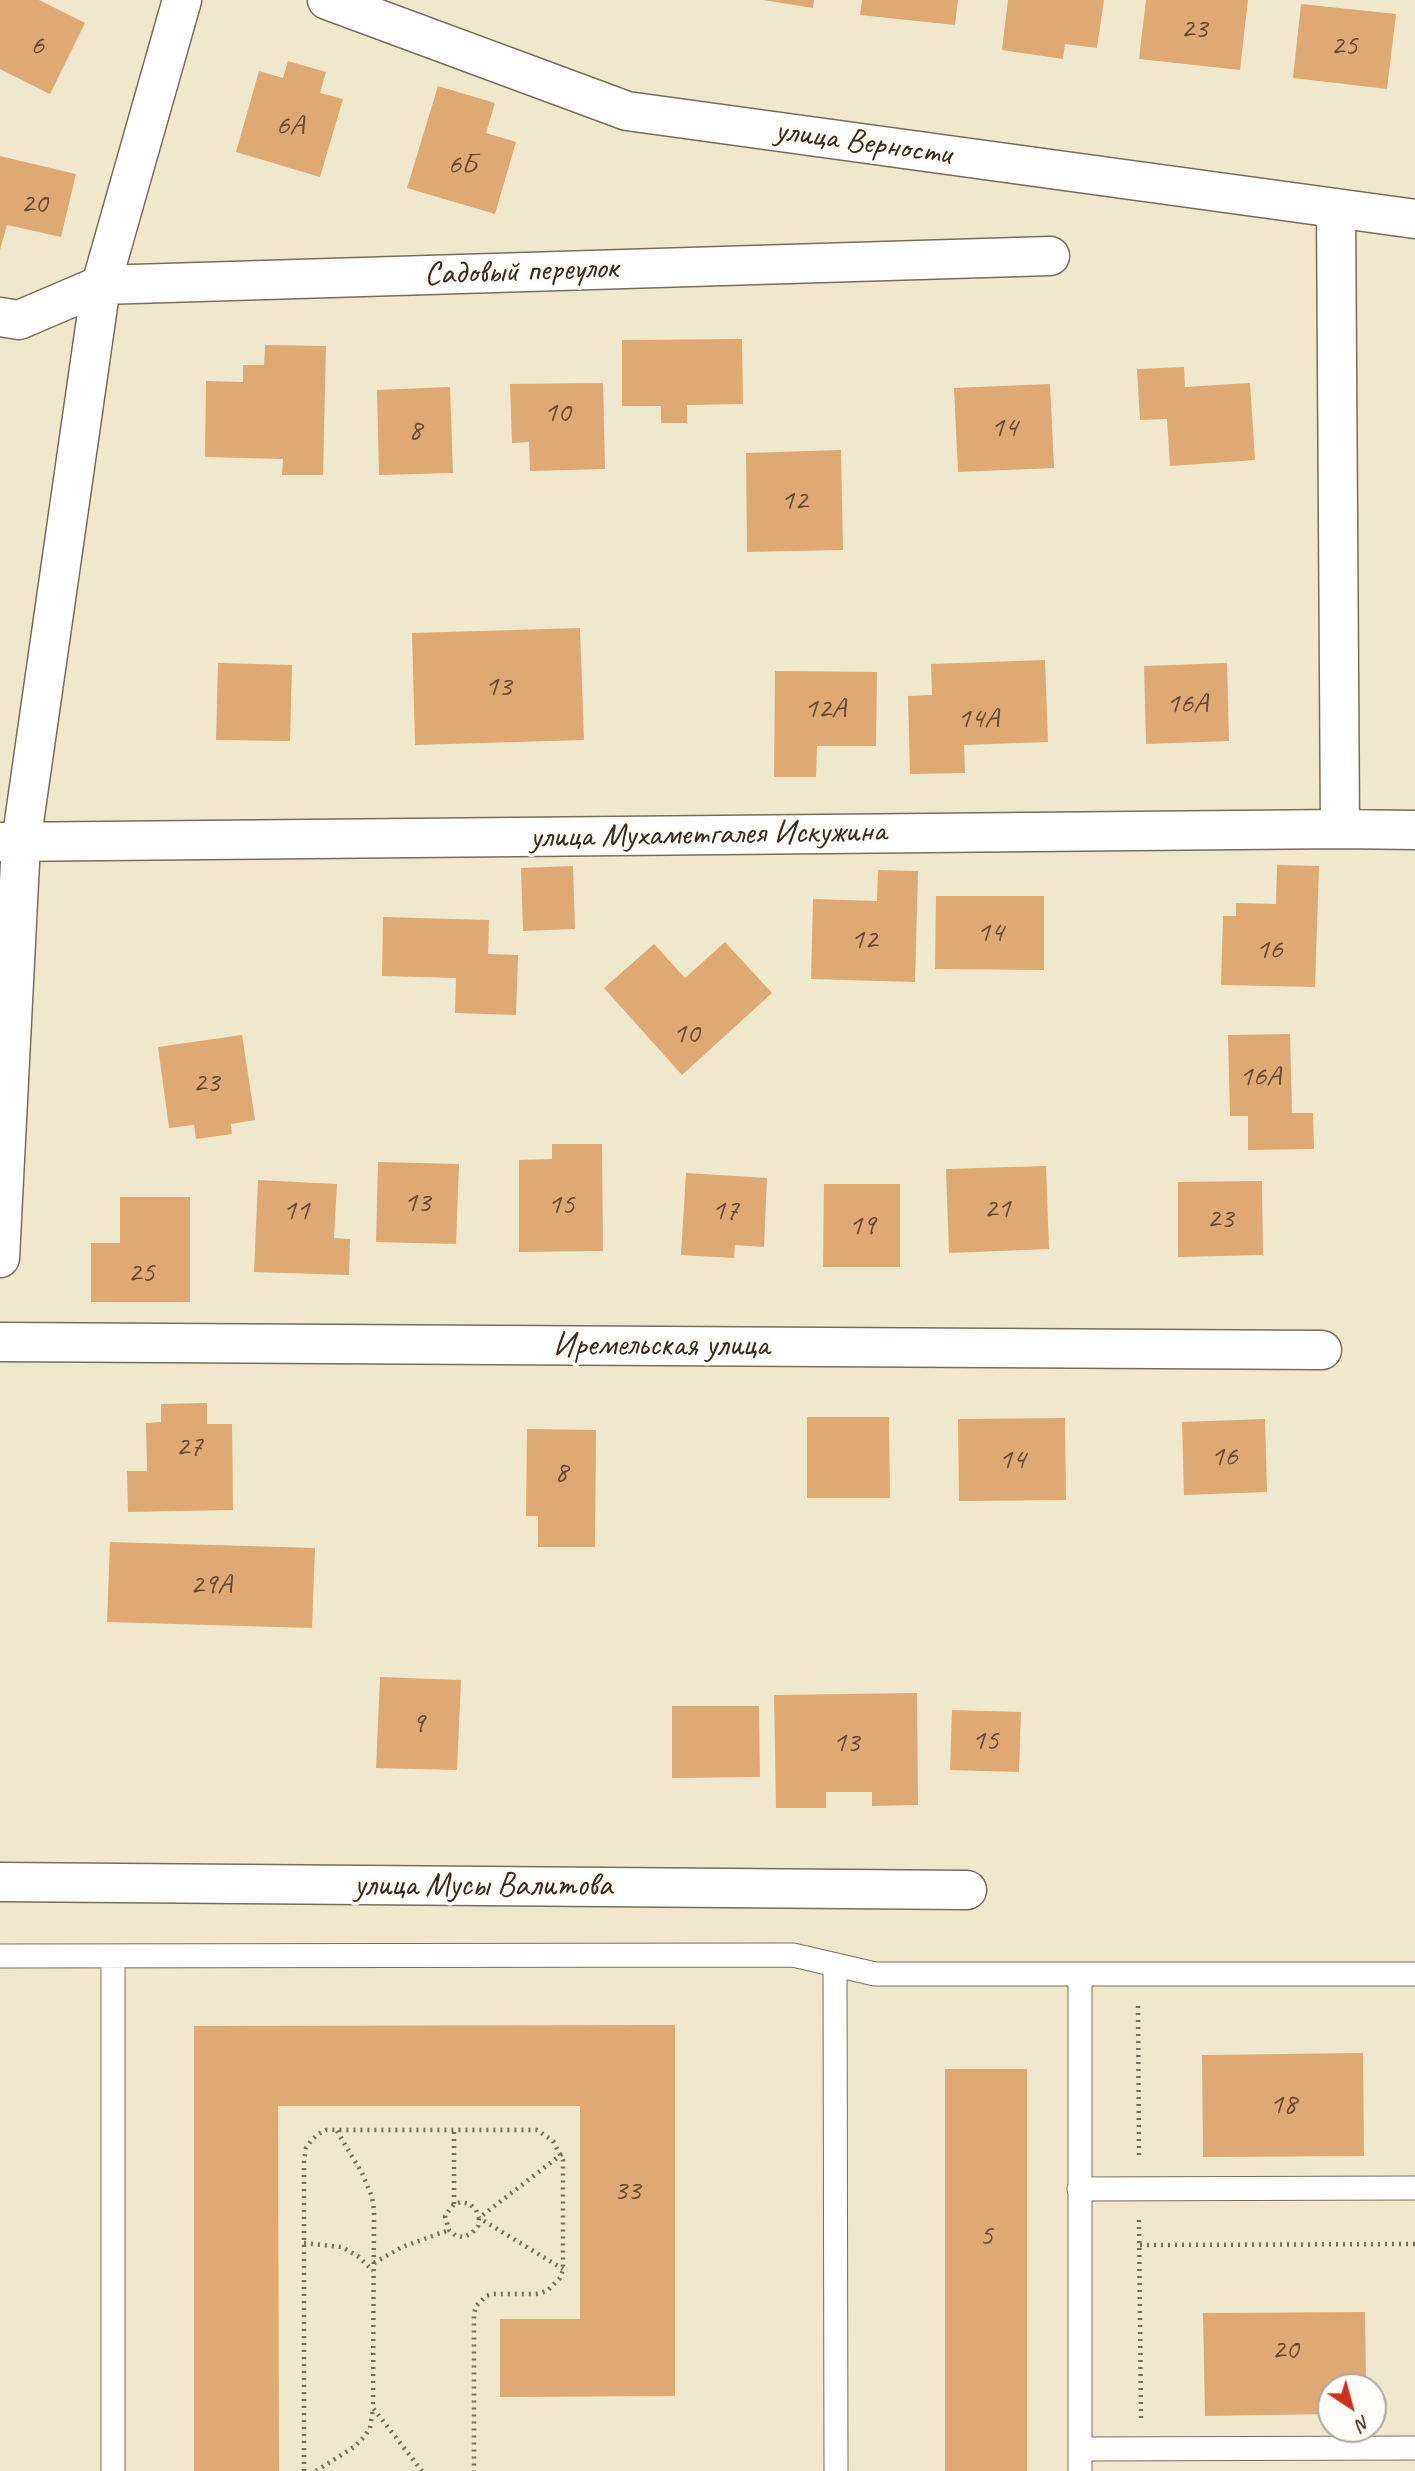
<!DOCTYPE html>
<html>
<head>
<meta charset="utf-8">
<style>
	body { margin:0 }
	#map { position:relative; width:1415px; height:2471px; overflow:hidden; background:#f0e8cd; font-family:Caveat,sans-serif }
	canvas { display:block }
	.north { position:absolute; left:1317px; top:2373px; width:70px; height:70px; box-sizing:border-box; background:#fdfcf7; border:2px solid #afa8a0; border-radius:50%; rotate:144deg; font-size:19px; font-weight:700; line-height:28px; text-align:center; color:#3b2a1e }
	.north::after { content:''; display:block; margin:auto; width:24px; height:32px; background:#c8321e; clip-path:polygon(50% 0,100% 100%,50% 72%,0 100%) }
</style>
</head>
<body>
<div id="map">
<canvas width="1415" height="2471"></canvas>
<div class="north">N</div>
</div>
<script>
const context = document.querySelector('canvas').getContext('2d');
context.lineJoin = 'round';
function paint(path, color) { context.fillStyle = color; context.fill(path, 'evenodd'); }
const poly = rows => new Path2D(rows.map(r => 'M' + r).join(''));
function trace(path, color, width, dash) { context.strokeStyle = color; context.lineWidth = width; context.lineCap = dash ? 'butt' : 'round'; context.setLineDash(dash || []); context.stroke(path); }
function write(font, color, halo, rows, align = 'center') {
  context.font = font + ' Caveat,sans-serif'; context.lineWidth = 7; context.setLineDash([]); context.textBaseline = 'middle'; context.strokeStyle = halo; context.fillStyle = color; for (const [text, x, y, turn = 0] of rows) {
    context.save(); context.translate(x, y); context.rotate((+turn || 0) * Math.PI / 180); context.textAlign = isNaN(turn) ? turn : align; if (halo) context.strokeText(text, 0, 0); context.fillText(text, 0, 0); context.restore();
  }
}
paint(poly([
	[0,0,39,0,85,23,50,94,0,69],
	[763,0,814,0,813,8],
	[862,0,958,0,955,25,860,15],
	[1008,0,1104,0,1097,48,1065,44,1063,59,1002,50],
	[1146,0,1248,0,1240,70,1139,59],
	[1301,4,1396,14,1387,89,1293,78],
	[288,61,326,72,320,93,343,99,320,177,236,152,259,71,283,78],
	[438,86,495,103,486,133,516,142,495,214,407,188],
	[0,156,76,174,61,237,7,225,0,250],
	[742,339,743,404,687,405,687,423,661,423,661,406,622,406,622,340],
	[265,345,326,346,323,475,282,475,283,459,205,457,206,381,243,382,243,365,264,365],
	[1184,367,1185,387,1250,383,1255,460,1170,466,1167,419,1140,420,1137,369],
	[603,383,605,469,530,471,529,442,512,443,510,384],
	[1050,384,1054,468,958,472,954,388],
	[450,387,453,473,379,475,377,390],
	[841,450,843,550,747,552,746,453],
	[580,628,584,740,415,745,412,633],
	[1045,660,1048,742,964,745,965,773,910,774,908,696,932,695,931,664],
	[218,663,292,665,290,741,216,740],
	[1227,663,1229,741,1146,744,1144,666],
	[775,671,877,672,876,746,817,746,816,777,774,777],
	[1277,865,1319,866,1315,987,1221,985,1223,916,1236,916,1236,903,1276,904],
	[573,866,575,929,523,931,521,868],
	[878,870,918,871,915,982,811,979,813,899,877,901],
	[936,896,1044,896,1044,970,935,969],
	[383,917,489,920,488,954,518,955,516,1015,455,1013,456,978,382,976],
	[725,942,772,993,682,1075,604,988,654,944,685,978],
	[1290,1034,1292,1113,1313,1113,1314,1149,1248,1150,1248,1116,1230,1116,1228,1035],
	[242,1035,255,1120,231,1124,232,1134,196,1139,194,1125,169,1128,158,1047],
	[552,1144,602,1144,603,1251,519,1252,519,1160,552,1159],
	[378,1162,459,1164,456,1244,376,1242],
	[1046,1166,1049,1249,949,1253,946,1169],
	[686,1173,767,1178,764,1247,735,1245,734,1258,681,1255],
	[258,1180,337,1184,334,1238,350,1239,349,1275,254,1272],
	[1262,1181,1263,1255,1178,1257,1178,1182],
	[824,1184,900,1184,900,1267,823,1267],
	[120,1197,190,1197,190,1302,91,1302,91,1243,120,1243],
	[207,1403,207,1424,232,1424,233,1510,128,1512,127,1471,147,1471,146,1423,161,1422,161,1404],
	[807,1417,889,1417,890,1498,807,1498],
	[1065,1418,1066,1500,959,1501,958,1419],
	[1265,1419,1267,1492,1184,1495,1182,1422],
	[527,1429,596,1430,595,1547,538,1547,538,1516,526,1516],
	[110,1542,315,1548,312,1628,107,1622],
	[380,1677,461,1680,457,1770,376,1768],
	[917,1693,918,1805,872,1806,872,1792,826,1792,826,1808,776,1808,774,1695],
	[672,1706,759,1706,760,1777,672,1778],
	[952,1710,1021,1712,1019,1772,950,1770],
	[675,2025,675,2396,500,2397,500,2319,580,2319,580,2106,278,2106,279,2471,194,2471,194,2026],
	[1363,2053,1364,2156,1203,2157,1202,2055],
	[945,2069,1027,2069,1027,2471,945,2471],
	[1365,2312,1366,2387,1331,2387,1331,2414,1205,2416,1203,2313]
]), '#dfa974');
const service = poly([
	[0,1956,793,1955,875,1974,1415,1974],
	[113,1956,113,2471],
	[835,1965,836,2471],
	[1080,1975,1080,2471],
	[1079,2189,1415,2188],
	[1080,2449,1415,2448]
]);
const minor = poly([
	[327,0,627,111,1415,219],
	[1336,208,1340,829],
	[0,317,19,320,101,285,1050,256],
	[0,842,1340,829,1415,830],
	[0,1258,21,843,101,285,182,0],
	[0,1342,1322,1350],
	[0,1882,967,1890]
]);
trace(service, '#7a6c5b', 25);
trace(minor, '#7a6c5b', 41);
trace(poly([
	[1138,2006,1139,2155],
	[337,2131,362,2173,372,2197,374,2210,373,2408,422,2471],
	[562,2154,479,2218,478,2226,472,2233,464,2237,456,2236,449,2230,445,2216,454,2204,461,2202,470,2204,476,2210,479,2218,563,2269],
	[454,2204,454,2130],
	[1139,2220,1141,2418],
	[304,2243,342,2247,359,2257,373,2271],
	[1140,2245,1415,2244],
	[374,2263,402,2247,449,2230],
	[304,2471,304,2161,306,2148,311,2141,318,2134,326,2130,537,2130,553,2141,563,2160,563,2270,560,2278,547,2291,536,2294,493,2294,486,2296,476,2306,474,2314,474,2471],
	[316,2471,354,2447,364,2437,370,2428,373,2409]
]), '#7a6c5b', 4.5, [2, 5]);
trace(service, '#fff', 23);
trace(minor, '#fff', 38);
write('30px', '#644a34', null, [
	["23",1194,29],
	["6",37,46],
	["25",1344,46],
	["6А",290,126],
	["6Б",462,165],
	["20",34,204],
	["10",557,413],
	["14",1004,428],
	["8",415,431],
	["12",794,501],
	["13",498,687],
	["16А",1187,704],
	["12А",825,709],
	["14А",978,719],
	["14",990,933],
	["12",864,940],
	["16",1269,950],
	["10",686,1034],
	["16А",1260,1077],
	["23",206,1083],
	["13",417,1203],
	["15",561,1205],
	["21",997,1209],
	["11",296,1211],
	["17",725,1211],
	["23",1220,1219],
	["19",862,1226],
	["25",141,1273],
	["27",189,1447],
	["16",1224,1457],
	["14",1012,1460],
	["8",561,1473],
	["29А",211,1585],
	["9",418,1724],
	["15",985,1741],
	["13",846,1743],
	["18",1283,2105],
	["33",627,2191],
	["5",986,2236],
	["20",1285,2350]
]);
write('33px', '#3b2a1e', '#fdfcf7', [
	["улица Верности",863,143,8],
	["Садовый переулок",521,272,-2],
	["улица Мухаметгалея Искужина",708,835,-1],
	["Иремельская улица",661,1346],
	["улица Мусы Валитова",483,1886]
]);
</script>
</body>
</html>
